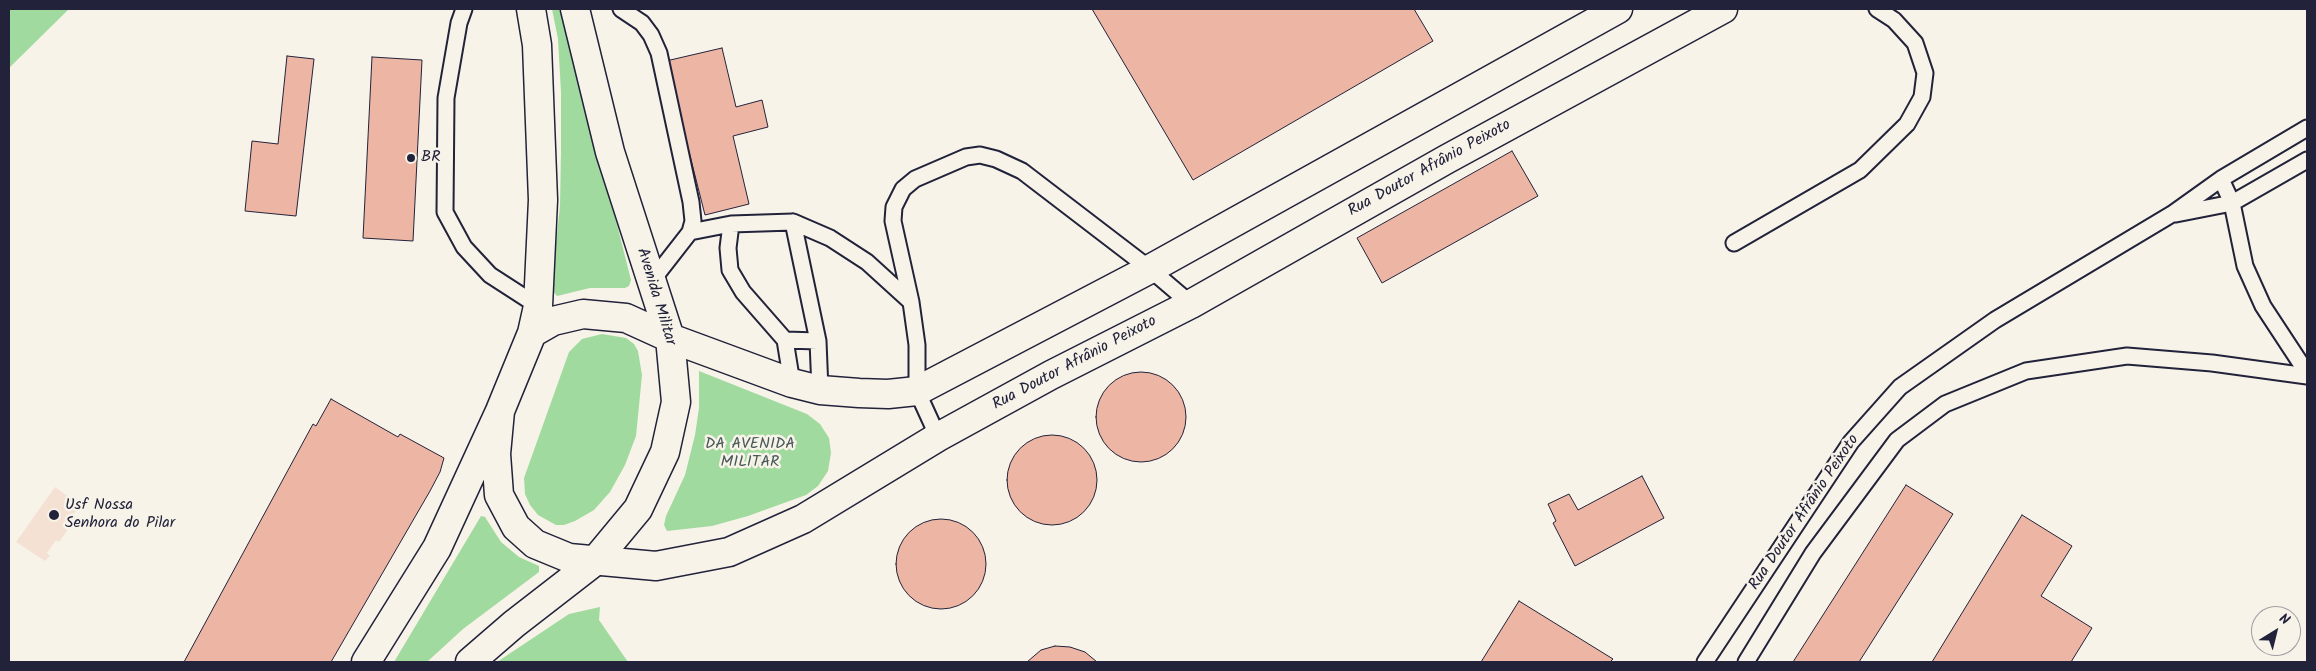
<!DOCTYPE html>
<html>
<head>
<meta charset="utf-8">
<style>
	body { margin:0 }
	#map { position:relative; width:2316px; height:671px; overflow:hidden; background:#f7f3e8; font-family:Kalam,sans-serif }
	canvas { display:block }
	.frame { position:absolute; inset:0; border:10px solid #22223b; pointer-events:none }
	.north { position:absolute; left:2251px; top:606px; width:50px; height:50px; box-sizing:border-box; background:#f7f3e8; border:1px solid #a29fa3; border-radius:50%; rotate:36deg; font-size:14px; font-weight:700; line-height:20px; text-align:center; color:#22223b }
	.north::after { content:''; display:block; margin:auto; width:18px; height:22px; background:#22223b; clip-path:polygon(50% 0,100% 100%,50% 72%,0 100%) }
</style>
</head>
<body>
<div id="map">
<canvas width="2316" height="671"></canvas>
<div class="frame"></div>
<div class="north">N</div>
</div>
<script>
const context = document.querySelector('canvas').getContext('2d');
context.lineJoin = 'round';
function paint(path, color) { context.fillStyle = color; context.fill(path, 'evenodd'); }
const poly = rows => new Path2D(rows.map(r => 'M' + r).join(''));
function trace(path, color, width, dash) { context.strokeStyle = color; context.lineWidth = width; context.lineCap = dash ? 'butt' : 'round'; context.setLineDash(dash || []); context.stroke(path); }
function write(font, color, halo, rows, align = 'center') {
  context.font = font + ' Kalam,sans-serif'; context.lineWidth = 5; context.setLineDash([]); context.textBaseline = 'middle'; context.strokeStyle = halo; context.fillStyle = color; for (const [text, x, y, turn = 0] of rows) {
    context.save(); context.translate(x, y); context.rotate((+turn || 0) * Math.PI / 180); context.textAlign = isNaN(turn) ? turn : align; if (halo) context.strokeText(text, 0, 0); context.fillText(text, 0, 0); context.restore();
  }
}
paint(poly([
	[55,487,80,505,66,525,69,528,59,542,56,540,47,553,50,556,45,561,16,542]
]), '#f4e1d4');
paint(poly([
	[9,9,69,9,9,68],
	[552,9,562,9,565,18,631,280,629,286,625,288,590,288,557,296,551,289,560,206,561,152,561,92,558,39],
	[602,334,626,338,634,344,638,351,642,375,636,436,625,465,610,492,594,510,575,521,564,525,556,525,538,515,530,505,525,494,524,478,569,352,582,339],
	[699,371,807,414,820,424,829,438,831,453,828,471,818,486,806,495,748,516,712,526,667,531,664,525,666,516,685,475,695,435,699,408],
	[481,516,485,517,501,542,519,557,539,566,539,572,463,629,427,662,394,662],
	[600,607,599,620,628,662,497,662,569,614]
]), '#a1da9f');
const building = poly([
	[1092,9,1414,9,1433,41,1193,180,1092,9],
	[722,48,736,107,762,100,768,127,733,136,749,204,705,215,666,61,722,48],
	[287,56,314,59,296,216,245,211,252,141,278,144,287,56],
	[372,57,422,60,413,241,363,238,372,57],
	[1512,151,1538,196,1382,283,1357,238,1512,151],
	'1096 417a45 45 0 1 1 90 0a45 45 0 1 1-90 0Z',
	[331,399,398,437,400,434,444,458,440,472,430,491,331,662,184,662,313,424,316,426,331,399],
	'1007 480a45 45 0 1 1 90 0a45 45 0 1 1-90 0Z',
	[1642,476,1664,518,1575,566,1553,523,1556,521,1548,504,1569,494,1578,510,1642,476],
	[1906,485,1953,514,1859,662,1793,662,1906,485],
	[2022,515,2072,546,2041,596,2092,628,2071,662,1932,662,2022,515],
	'896 564a45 45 0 1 1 90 0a45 45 0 1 1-90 0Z',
	[1519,601,1613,659,1610,662,1481,662,1519,601],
	[1055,646,1070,647,1085,652,1097,662,1027,662,1041,650,1055,646]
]);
paint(building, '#edb6a4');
trace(building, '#22223b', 1);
const lane = poly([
	[464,9,459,23,446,98,445,212,464,247,490,275,538,306],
	[621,9,642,23,651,35,659,53,691,202,693,221,690,232,651,282],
	[2221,179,2232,203,2245,266,2263,306,2307,373],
	[2176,214,2232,203,2307,160],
	[793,222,818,341,820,390],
	[731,224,728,248,730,270,743,292,785,340,792,383],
	[690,232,731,224,793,222,830,238,867,262,911,302],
	[1734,243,1860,170,1907,124,1922,97,1925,73,1915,43,1894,20,1877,9],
	[785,340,818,341],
	[938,437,917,391,917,345,911,302,893,221,894,207,903,189,915,179,966,157,980,155,996,159,1022,171,1150,269,1191,304],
	[1705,662,1851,442,1900,387,1995,320,2172,214,2221,179,2307,128],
	[1746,662,1813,553,1897,440,1945,404,2026,371,2127,356,2212,363,2307,376]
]);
const secondary = poly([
	[532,333,553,321,583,314,626,318,670,338,792,383,820,390,859,393,888,394,917,391,1150,269,1618,9],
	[500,411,496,454,499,495,516,527,535,544,569,558,656,566,729,552,803,519,938,437,1051,375,1191,304,1447,159,1723,9],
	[366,662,437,548,500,411,532,333,538,306,543,200,537,45,531,9],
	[470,662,514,624,594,562,638,509,665,452,676,402,670,338,610,152,575,9]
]);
trace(lane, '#22223b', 19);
trace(secondary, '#22223b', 31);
trace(lane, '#f7f3e8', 15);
trace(secondary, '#f7f3e8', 28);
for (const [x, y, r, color] of [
	[411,158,5,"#22223b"],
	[54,515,6,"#22223b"]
]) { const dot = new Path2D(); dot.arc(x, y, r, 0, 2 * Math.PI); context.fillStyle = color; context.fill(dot); trace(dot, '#f7f3e8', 2); }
write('16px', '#22223b', '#f7f3e8', [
	["BR",421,158],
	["Usf Nossa",65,506],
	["Senhora do Pilar",65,524]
], 'left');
write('16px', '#22223b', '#f7f3e8', [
	["Rua Doutor Afrânio Peixoto",1430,169,-29],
	["Avenida Militar",655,297,73],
	["Rua Doutor Afrânio Peixoto",1075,364,-28],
	["Rua Doutor Afrânio Peixoto",1805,513,-56]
]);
write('16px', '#485959', '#f7f3e8', [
	["DA AVENIDA",750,445],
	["MILITAR",750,463]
]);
</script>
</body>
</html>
